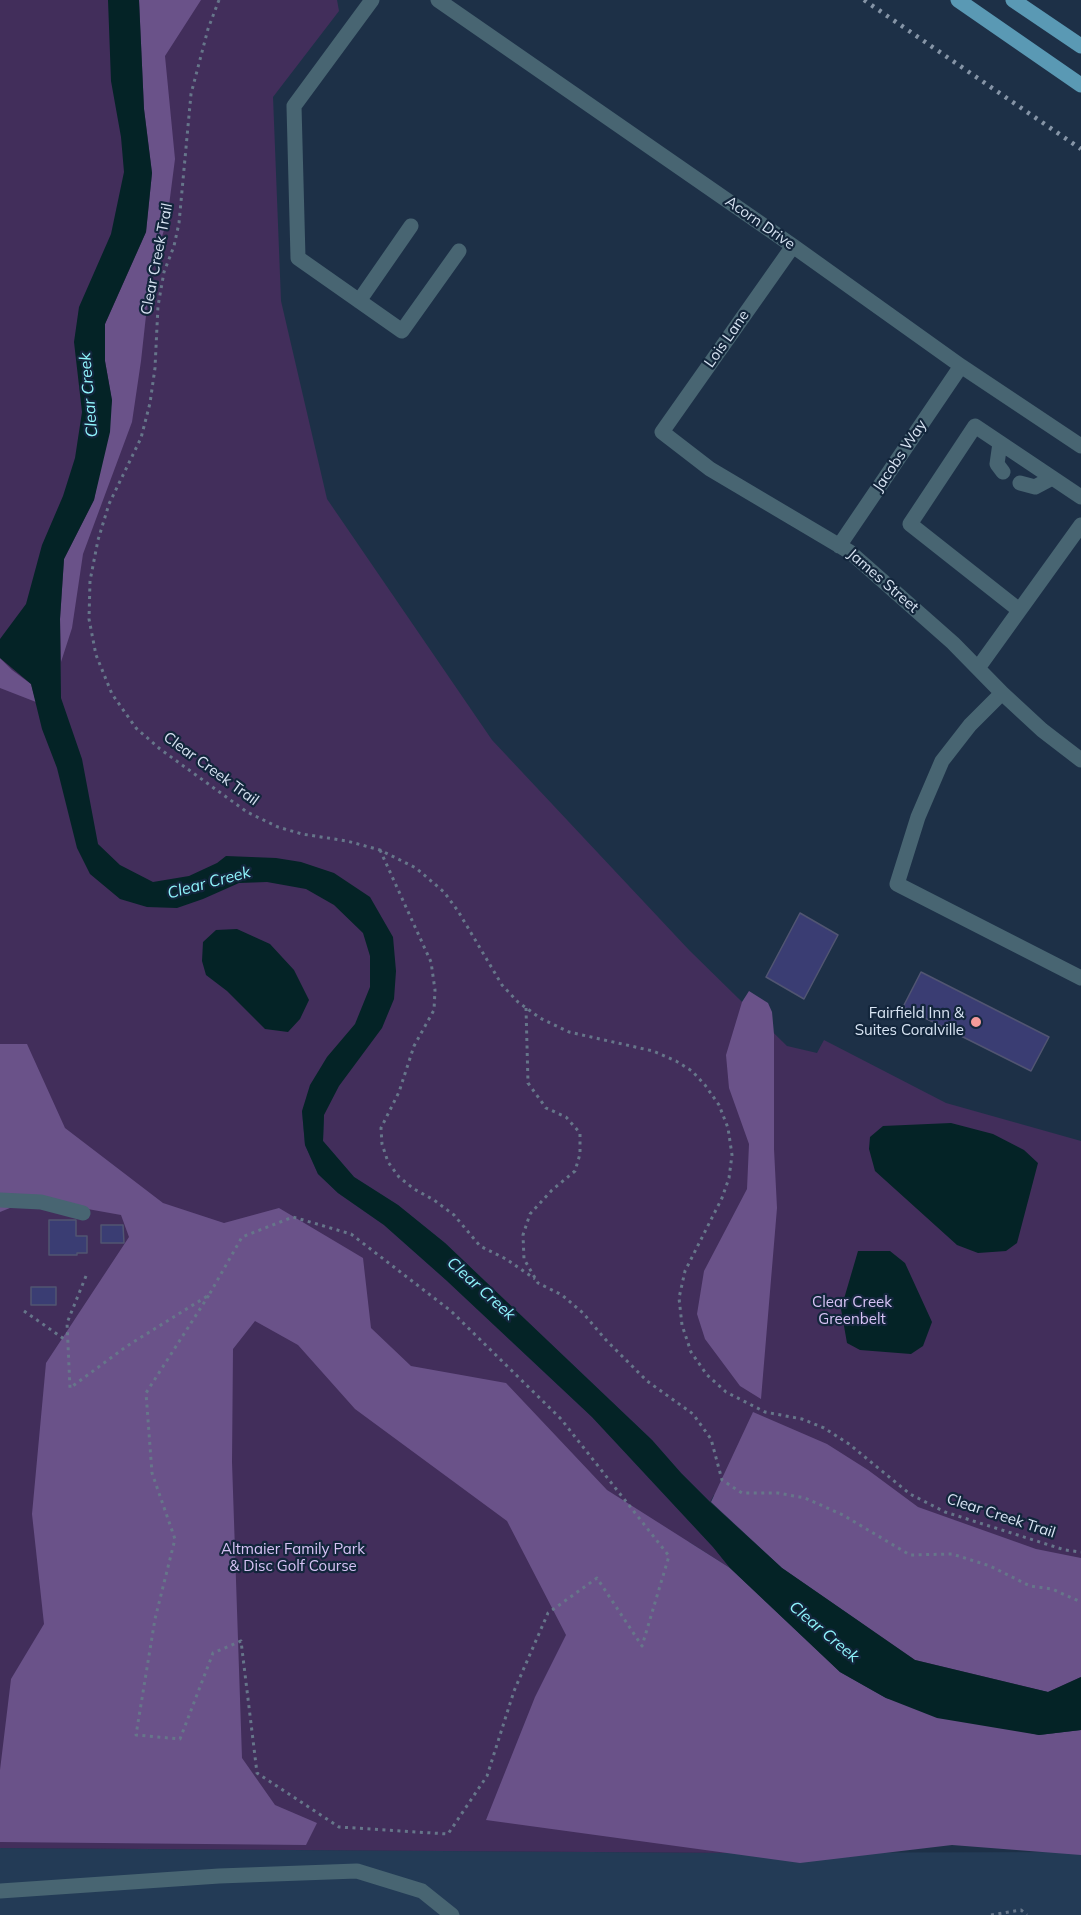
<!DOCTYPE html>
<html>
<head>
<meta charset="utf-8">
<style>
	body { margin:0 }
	canvas { display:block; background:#1d3047 }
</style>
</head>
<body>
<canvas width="1081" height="1915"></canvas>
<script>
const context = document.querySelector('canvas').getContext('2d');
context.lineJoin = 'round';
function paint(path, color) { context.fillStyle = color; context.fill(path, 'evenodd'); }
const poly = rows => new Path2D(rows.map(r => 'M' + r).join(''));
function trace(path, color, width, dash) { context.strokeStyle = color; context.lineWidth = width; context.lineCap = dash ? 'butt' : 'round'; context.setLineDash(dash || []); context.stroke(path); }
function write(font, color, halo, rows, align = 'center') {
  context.font = font + ' Mulish,sans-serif'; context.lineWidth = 4.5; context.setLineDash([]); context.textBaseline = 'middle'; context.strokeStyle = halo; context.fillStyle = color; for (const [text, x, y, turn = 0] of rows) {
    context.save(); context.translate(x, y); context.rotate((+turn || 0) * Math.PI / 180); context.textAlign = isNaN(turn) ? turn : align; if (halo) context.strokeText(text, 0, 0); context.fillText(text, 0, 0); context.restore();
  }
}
paint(poly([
	[0,1848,738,1853,1081,1852,1081,1915,0,1915]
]), '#233b56');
paint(poly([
	[0,0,337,0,339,11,273,97,281,301,327,499,492,740,689,950,787,1046,817,1053,824,1040,946,1103,1081,1141,1081,1696,920,1672,751,1529,714,1495,710,1502,681,1473,652,1440,445,1243,398,1205,354,1177,323,1141,324,1115,302,1111,305,1145,318,1174,338,1193,384,1225,446,1280,592,1417,713,1547,730,1568,689,1542,738,1853,0,1848]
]), '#422e5b');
paint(poly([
	[139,0,201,0,165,56,175,159,167,221,151,270,141,361,132,422,83,554,72,628,61,662,60,619,64,559,94,500,112,401,105,361,105,324,146,232,152,173,144,109],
	[0,658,12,670,31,684,36,702,0,688],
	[749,991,768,1003,772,1012,774,1034,774,1149,777,1208,761,1399,740,1386,705,1339,697,1314,704,1271,747,1189,749,1144,729,1088,726,1055,742,1002],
	[0,1044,27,1044,65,1128,163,1203,224,1223,279,1208,363,1258,371,1328,411,1366,506,1383,607,1490,730,1568,840,1672,886,1698,1039,1735,1081,1730,1081,1855,952,1845,800,1863,486,1820,535,1697,566,1635,507,1521,355,1409,298,1345,255,1321,233,1349,232,1462,242,1758,275,1805,317,1823,306,1845,0,1842,0,1770,11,1679,44,1624,32,1514,46,1363,129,1237,121,1215,32,1199,0,1212],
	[753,1412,827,1444,868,1470,918,1507,1036,1549,1081,1558,1081,1677,1048,1692,915,1660,782,1568,711,1502]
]), '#6a5289');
paint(poly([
	[108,0,139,0,144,109,152,173,146,232,105,324,105,361,112,400,110,432,94,500,64,559,60,619,61,698,82,759,98,844,120,865,153,882,189,876,217,863,226,856,276,858,301,862,334,873,370,897,393,937,396,971,394,999,382,1028,339,1086,324,1115,323,1141,354,1177,398,1205,445,1243,652,1440,681,1473,710,1502,782,1568,915,1660,1048,1692,1081,1677,1081,1730,1039,1735,937,1718,886,1698,840,1672,730,1568,713,1547,592,1417,446,1280,384,1225,338,1193,318,1174,305,1145,302,1111,310,1085,327,1057,355,1024,370,987,370,956,363,933,334,905,306,889,267,882,239,883,203,899,177,908,147,907,120,899,90,874,77,848,57,768,42,729,31,684,0,658,0,639,26,604,42,545,63,496,75,458,82,412,74,342,79,307,111,234,124,172,121,137,111,81],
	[237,929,270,944,294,970,309,1000,300,1019,288,1032,265,1029,227,991,206,975,202,961,203,942,216,930],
	[951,1123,993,1134,1024,1150,1038,1163,1017,1243,1006,1251,978,1253,957,1245,875,1171,869,1149,870,1137,883,1126],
	[858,1251,890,1251,905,1263,932,1322,923,1346,911,1354,860,1350,847,1343,841,1309]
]), '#042326');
const building = poly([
	[800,913,838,935,804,999,766,977,800,913],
	[921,972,1049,1037,1031,1071,903,1007,921,972],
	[49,1220,76,1220,76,1236,87,1236,87,1253,77,1253,77,1255,49,1255,49,1220],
	[101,1225,123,1225,124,1243,101,1243,101,1225],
	[31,1287,56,1287,56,1305,31,1305,31,1287]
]);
paint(building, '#3a3d73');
trace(building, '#515572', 1.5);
trace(poly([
	[219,0,208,29,191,94,179,223,174,246,164,272,158,306,155,368,150,403,141,438,109,504,98,540,90,581,89,619,96,655,112,694,136,728,160,749,247,812,278,827,302,834,347,841,380,850,416,868,444,892,458,911,502,985,518,1002,540,1018,569,1032,653,1051,676,1061,692,1071,705,1085,719,1105,728,1128,732,1155,729,1178,722,1198,685,1271,679,1298,682,1325,691,1352,707,1375,726,1392,765,1412,802,1419,824,1428,849,1444,910,1494,945,1512,1065,1550,1081,1552],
	[380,850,431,962,435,990,434,1010,414,1046,399,1092,381,1128,382,1144,388,1162,399,1177,414,1189,434,1200,454,1215,480,1246,506,1259,535,1279],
	[526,1008,528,1083,546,1108,566,1117,580,1133,580,1154,575,1171,552,1190,530,1214,523,1235,524,1259,538,1283,562,1295,583,1313,606,1340,647,1381,693,1414,711,1439,722,1480,742,1493,778,1493,805,1498,843,1515,910,1555,952,1554,990,1566,1030,1586,1052,1589,1081,1602],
	[86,1276,67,1323,70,1388,127,1346,209,1295,242,1237,293,1217,351,1234,451,1311,561,1419,669,1556,642,1646,597,1578,548,1613,514,1691,487,1776,448,1834,339,1827,257,1773,241,1641,213,1653,180,1739,136,1735,155,1619,175,1539,152,1473,146,1393,209,1295],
	[24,1311,67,1341],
	[991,1915,1021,1910,1027,1915]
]), '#66768a', 3, [3, 4.5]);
trace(poly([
	[372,0,294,106,298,258,402,331,459,251],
	[438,0,793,246,961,366,1081,446],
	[793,246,662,432,710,469,850,552,953,643,1002,693,1042,730,1081,760],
	[359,301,411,226],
	[1000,443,997,464,1003,472],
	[1020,483,1035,487,1052,478],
	[839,546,961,366],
	[1019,610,910,524,975,426,1081,497],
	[978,668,1081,525],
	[1002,693,970,725,942,761,918,817,897,884,1081,978],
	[0,1200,41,1202,83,1213],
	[0,1891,219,1876,357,1871,422,1891,452,1915]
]), '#486572', 15);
trace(poly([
	[958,0,1081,85],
	[1013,0,1081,46]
]), '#5a99b4', 15);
trace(poly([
	[864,0,1081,149]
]), '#8695a7', 4.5, [3, 6]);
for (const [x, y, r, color] of [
	[976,1022,6,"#f59b9b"]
]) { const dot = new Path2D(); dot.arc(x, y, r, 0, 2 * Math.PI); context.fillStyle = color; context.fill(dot); trace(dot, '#13263c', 2); }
write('15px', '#d8e4f3', '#13263c', [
	["Acorn Drive",760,223,35],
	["Clear Creek Trail",157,259,-79],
	["Lois Lane",727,339,-55],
	["Jacobs Way",900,456,-56],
	["James Street",883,581,41],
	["Clear Creek Trail",211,769,36],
	["Clear Creek Trail",1001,1516,18]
]);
write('15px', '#d8e4f3', '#13263c', [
	["Fairfield Inn &",964,1013],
	["Suites Coralville",964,1030]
], 'right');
write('15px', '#d7c3f5', '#13263c', [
	["Clear Creek",852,1302],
	["Greenbelt",852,1319],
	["Altmaier Family Park",293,1549],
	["& Disc Golf Course",293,1566]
]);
write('italic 16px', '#8ff4fc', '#13263c', [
	["Clear Creek",89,395,-95],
	["Clear Creek",209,883,-15],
	["Clear Creek",481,1289,42],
	["Clear Creek",824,1632,40]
]);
</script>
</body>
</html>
